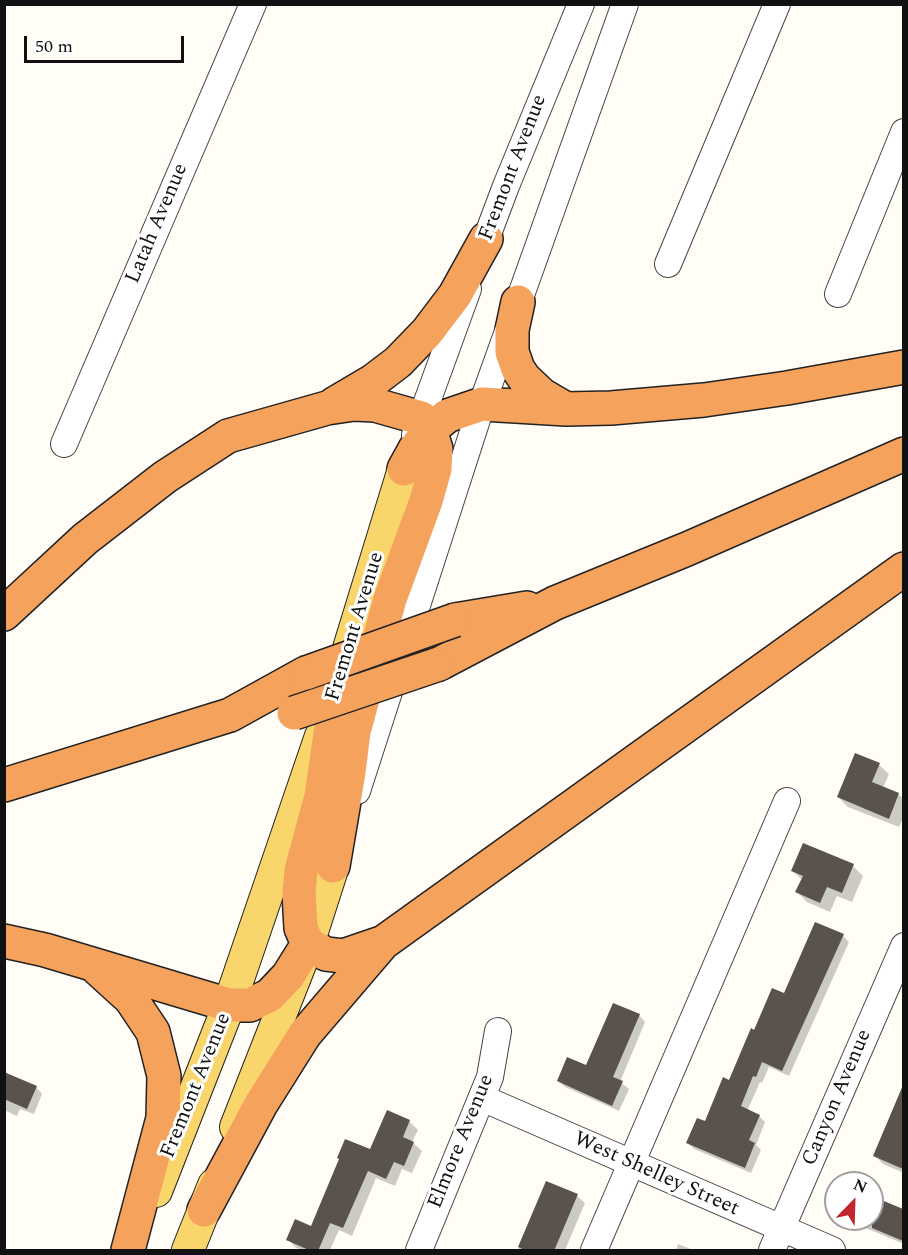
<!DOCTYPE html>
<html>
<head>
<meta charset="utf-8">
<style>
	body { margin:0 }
	#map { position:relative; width:908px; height:1255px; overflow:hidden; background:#fffdf5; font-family:Spectral,serif }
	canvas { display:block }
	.frame { position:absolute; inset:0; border:6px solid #111; pointer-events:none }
	.north { position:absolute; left:824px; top:1171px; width:60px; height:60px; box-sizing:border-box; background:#fff; border:2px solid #a0a0a0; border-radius:50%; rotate:23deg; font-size:16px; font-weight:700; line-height:24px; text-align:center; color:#111 }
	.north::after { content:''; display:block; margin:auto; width:21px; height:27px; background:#c4262e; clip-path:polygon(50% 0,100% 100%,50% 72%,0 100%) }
	.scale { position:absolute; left:24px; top:36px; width:160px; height:27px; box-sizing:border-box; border:3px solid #111; border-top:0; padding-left:8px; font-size:18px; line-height:21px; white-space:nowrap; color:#111; -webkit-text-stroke:4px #fff; paint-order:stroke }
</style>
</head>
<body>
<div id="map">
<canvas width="908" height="1255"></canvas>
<div class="frame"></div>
<div class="north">N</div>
<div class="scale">50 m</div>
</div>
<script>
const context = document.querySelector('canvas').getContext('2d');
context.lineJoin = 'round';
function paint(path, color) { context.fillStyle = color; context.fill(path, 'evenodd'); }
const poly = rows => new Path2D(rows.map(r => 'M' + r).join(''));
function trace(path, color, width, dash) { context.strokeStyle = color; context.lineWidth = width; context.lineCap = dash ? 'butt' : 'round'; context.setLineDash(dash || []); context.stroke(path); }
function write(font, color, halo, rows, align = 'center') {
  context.font = font + ' Spectral,serif'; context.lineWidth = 6; context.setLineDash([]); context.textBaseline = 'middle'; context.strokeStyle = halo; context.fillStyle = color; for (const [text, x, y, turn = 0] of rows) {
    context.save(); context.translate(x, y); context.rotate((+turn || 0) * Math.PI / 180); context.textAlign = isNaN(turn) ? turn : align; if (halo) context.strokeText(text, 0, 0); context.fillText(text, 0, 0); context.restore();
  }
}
paint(poly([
	[879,765,889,774,883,788,898,794,904,799,904,816,899,827,848,807,838,797],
	[804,845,853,866,863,876,852,902,837,896,830,912,807,902,797,892,802,880,793,871],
	[843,936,849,942,789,1076,769,1067,762,1083,760,1082,747,1111,759,1116,765,1122,756,1145,761,1150,751,1173,694,1149,688,1143,705,1123,755,1032,785,995],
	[639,1015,645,1022,620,1082,629,1089,619,1111,565,1087,558,1081,587,1067],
	[4,1074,36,1087,42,1094,34,1114,20,1109,17,1116,4,1110],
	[904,1086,904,1173,883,1164,875,1156],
	[409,1121,418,1130,412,1142,422,1151,412,1173,402,1169,395,1186,376,1178,352,1236,339,1230,330,1250,303,1250,296,1248,288,1239,311,1228,371,1151],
	[547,1183,577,1196,585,1203,565,1250,518,1250],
	[872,1198,904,1211,904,1244,856,1224,852,1219,872,1219],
	[678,1244,693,1250,676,1250]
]), '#0003');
paint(poly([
	[855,753,880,763,872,782,899,793,889,819,837,797],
	[803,843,854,864,842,893,827,887,820,903,795,892,803,876,791,871],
	[815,922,844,934,782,1071,762,1062,756,1077,753,1076,741,1106,760,1115,749,1140,755,1143,745,1168,686,1143,697,1118,705,1121,723,1077,729,1080,751,1028,754,1030,772,988,784,993],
	[613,1003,640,1014,613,1077,623,1081,612,1106,557,1081,567,1057,586,1065],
	[4,1072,37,1086,27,1109,4,1099],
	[903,1085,903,1169,873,1156],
	[387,1110,410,1120,403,1137,414,1142,404,1166,394,1162,386,1179,368,1171,343,1228,330,1223,318,1251,311,1251,286,1240,295,1219,311,1226,339,1159,337,1158,345,1139,370,1149],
	[546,1181,578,1194,554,1251,527,1251,518,1247],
	[872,1196,903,1209,903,1241,872,1228]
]), '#5a524d');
const minor = poly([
	[480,255,506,186,581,4],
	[668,264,777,4],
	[838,294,904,132],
	[415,435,468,289],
	[64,444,253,4],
	[357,791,482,404,625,4],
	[482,1098,832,1250],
	[419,1250,490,1077,498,1031],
	[594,1250,787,801],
	[772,1250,904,946]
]);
const major = poly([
	[339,681,404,469],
	[236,1127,308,944,333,866],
	[156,1191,229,1005,321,736],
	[188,1250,214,1185]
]);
const highway = poly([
	[518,302,512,330,512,352,518,369,524,378,542,395,566,409],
	[334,404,373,381,398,362,427,332,455,295,486,239],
	[404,469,415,449,430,430,447,416,482,404,566,409,611,408,704,400,787,388,904,367],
	[4,614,85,539,165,477,228,436,327,408,354,404,375,405,421,418,430,430,436,449,435,469,426,501,390,599,354,732,349,772,333,866],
	[455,620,527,608],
	[439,664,555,603,687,549,904,454],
	[336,692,321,796,301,870,299,893,301,928,308,944,326,954,343,956,384,942,904,569],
	[4,785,230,715,306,673],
	[4,941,45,950,229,1005,250,1005,270,995,288,976,308,944],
	[98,969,131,999,153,1032,164,1076,163,1118,128,1250],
	[204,1210,261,1104,305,1034,382,944]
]);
trace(minor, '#444', 28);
trace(major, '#222', 34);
trace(highway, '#222', 36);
trace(minor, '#fff', 26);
trace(major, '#f9d66b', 32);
trace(highway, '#f5a25d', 33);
const highwayBridge = poly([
	[306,673,455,620],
	[294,713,439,664]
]);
trace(highwayBridge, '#222', 36, []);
trace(highwayBridge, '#f5a25d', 33);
write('21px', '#111', '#fff', [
	["Fremont Avenue",514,168,-69],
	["Latah Avenue",158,224,-67],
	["Fremont Avenue",356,627,-73],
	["Fremont Avenue",197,1086,-68],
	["Canyon Avenue",838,1098,-67],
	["Elmore Avenue",462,1142,-68],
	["West Shelley Street",656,1175,24]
]);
</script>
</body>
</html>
